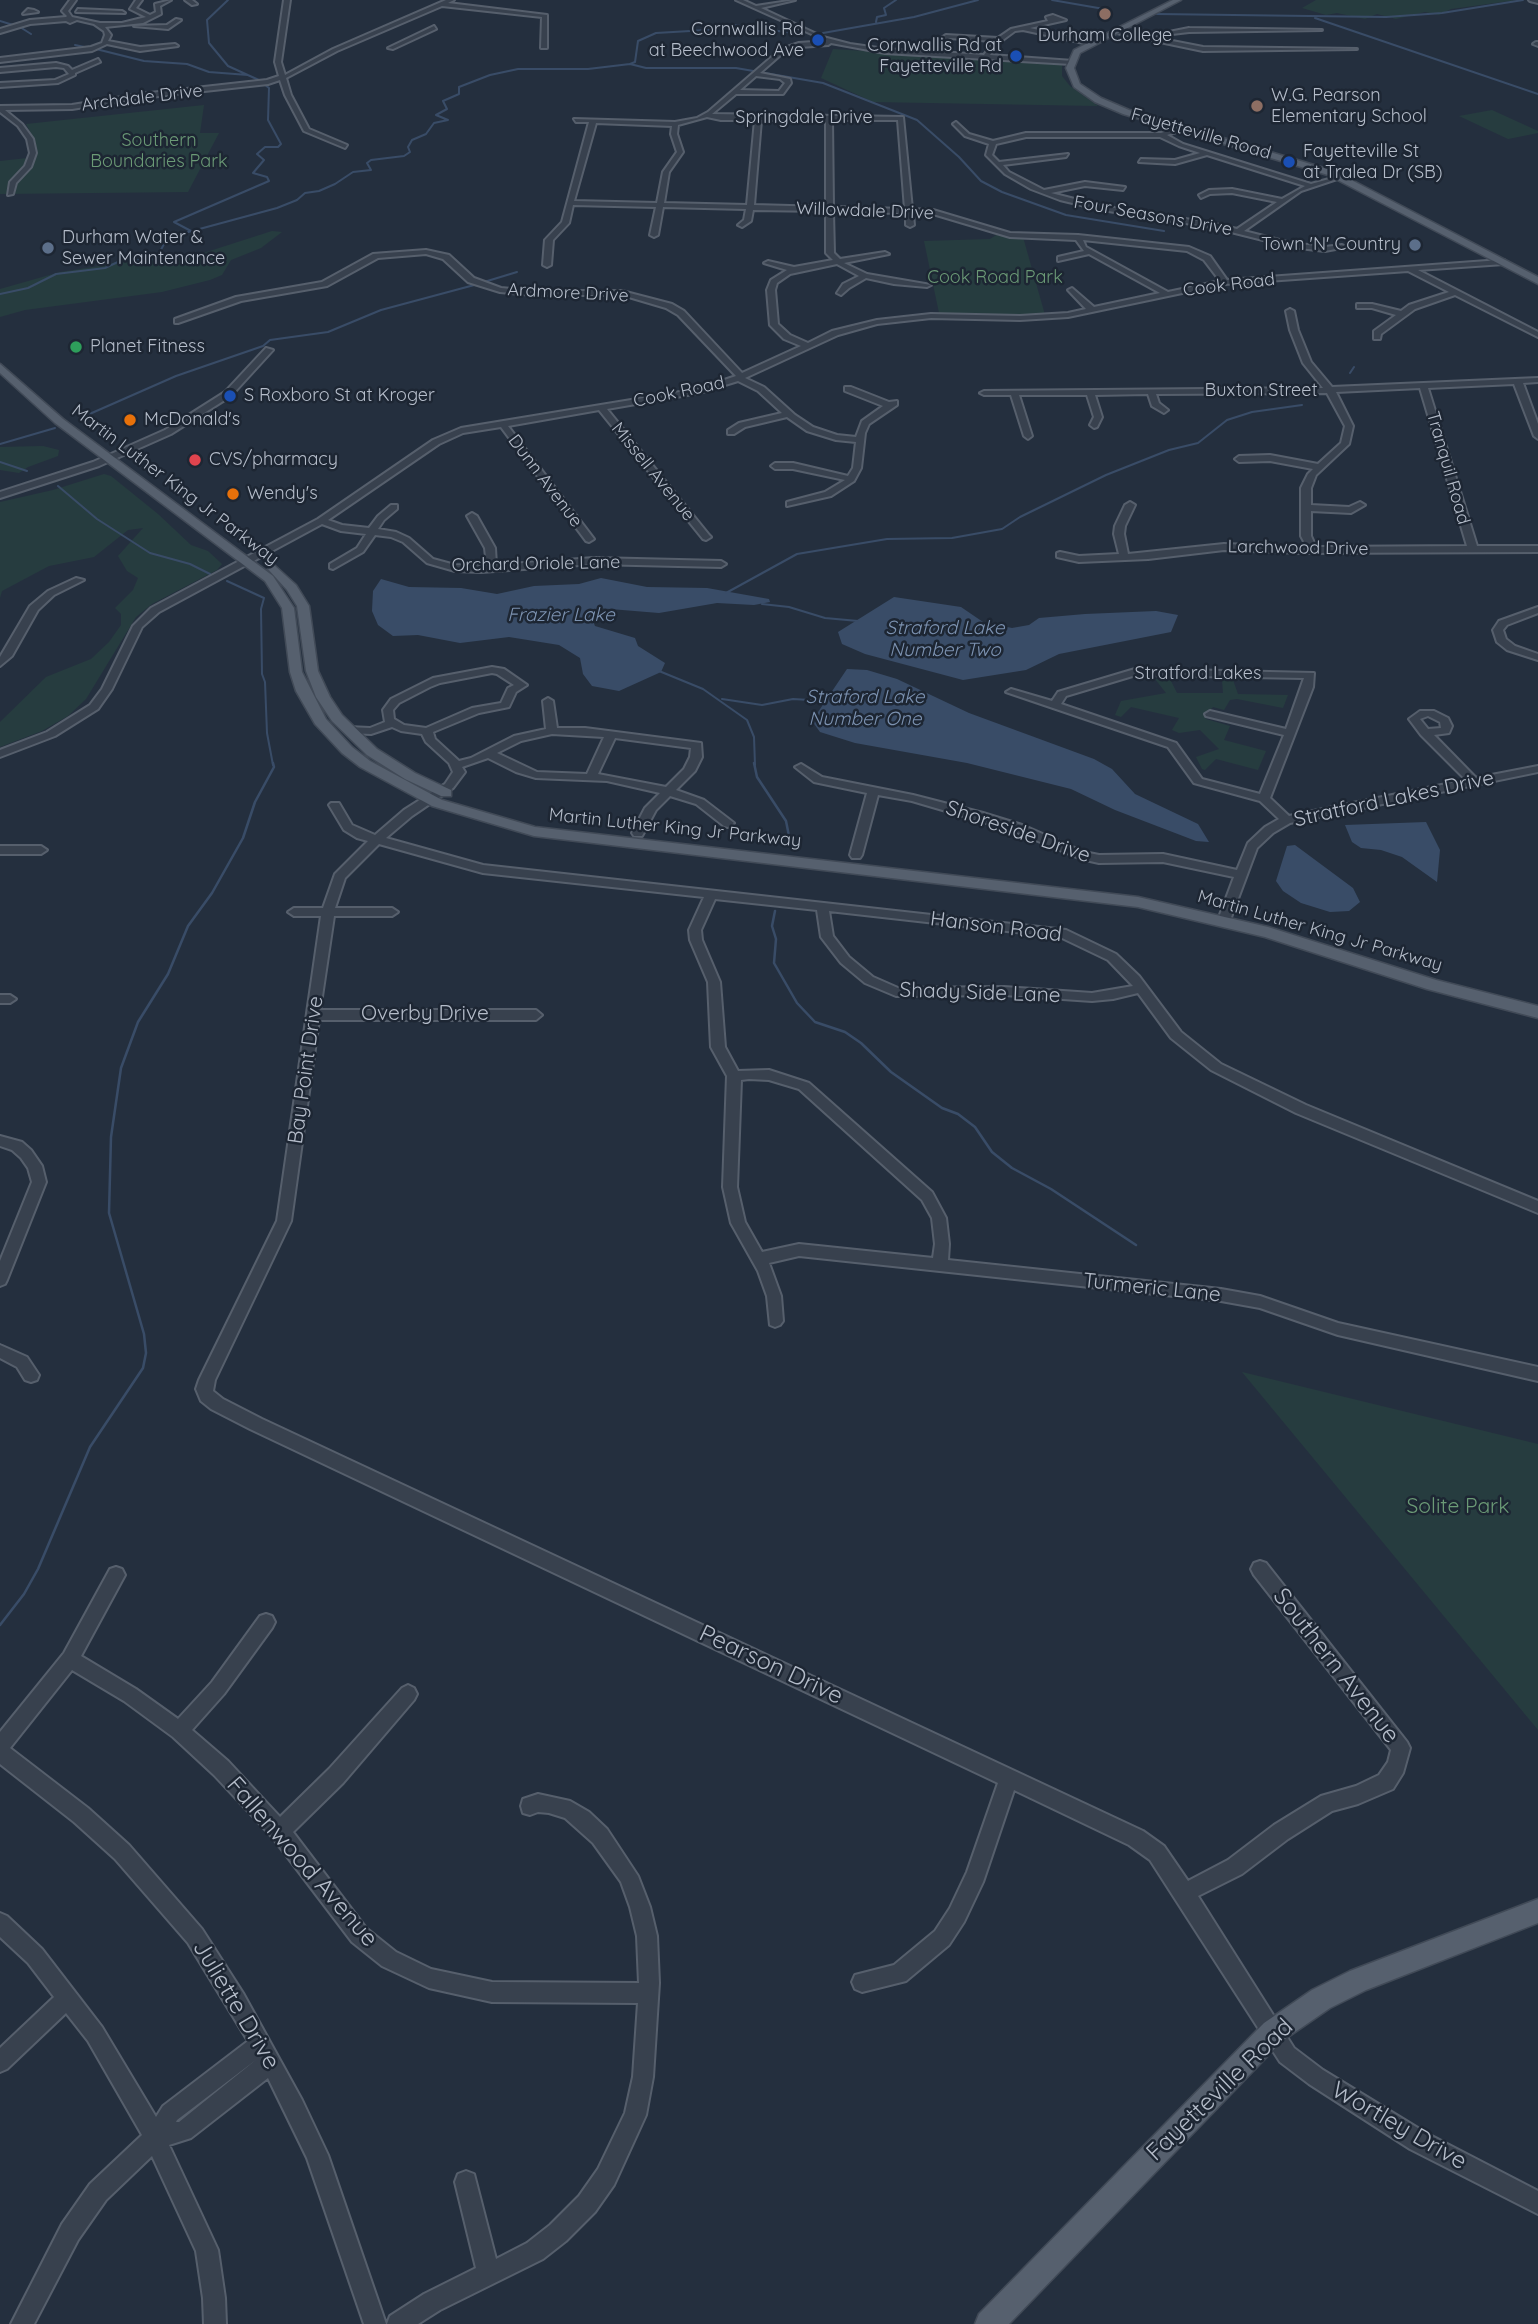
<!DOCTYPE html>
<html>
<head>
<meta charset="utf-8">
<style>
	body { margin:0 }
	canvas { display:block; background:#242f3e }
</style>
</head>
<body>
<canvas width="1538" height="2324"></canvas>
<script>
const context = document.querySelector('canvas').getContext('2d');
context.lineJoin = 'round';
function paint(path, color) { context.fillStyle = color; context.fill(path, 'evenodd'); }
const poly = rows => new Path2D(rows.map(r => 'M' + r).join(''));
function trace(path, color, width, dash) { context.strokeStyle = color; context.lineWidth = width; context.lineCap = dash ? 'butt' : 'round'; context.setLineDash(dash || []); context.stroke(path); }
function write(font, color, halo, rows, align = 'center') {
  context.font = font + ' Quicksand,sans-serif'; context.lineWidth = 5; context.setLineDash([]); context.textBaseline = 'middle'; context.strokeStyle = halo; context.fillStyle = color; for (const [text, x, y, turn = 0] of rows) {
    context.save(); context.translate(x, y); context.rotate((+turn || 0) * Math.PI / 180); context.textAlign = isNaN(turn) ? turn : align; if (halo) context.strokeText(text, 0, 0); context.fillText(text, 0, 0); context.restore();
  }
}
paint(poly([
	[1316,0,1518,0,1451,9,1439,15,1425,12,1396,19,1377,14,1365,19,1337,13,1326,15,1302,8],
	[833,49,1057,63,1062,65,1062,76,1070,86,1098,106,873,102,821,78],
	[204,105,200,133,219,133,188,192,0,194,0,161,37,157,34,139,26,124],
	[1492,110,1538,131,1538,133,1508,139,1459,116],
	[272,231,282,232,261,248,231,260,222,275,210,280,162,292,25,310,0,317,0,289,60,272,107,265,121,260,152,258,155,254,191,257],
	[998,234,1023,237,1045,315,939,313,924,241,990,239],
	[43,446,59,450,58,456,28,467,19,473,0,470,0,447],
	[104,474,111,476,158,514,191,545,208,551,222,564,217,570,152,604,136,617,86,699,68,716,42,731,0,747,0,722,46,677,91,659,109,642,121,625,121,614,115,608,133,590,138,578,127,571,118,556,143,528,128,530,94,557,49,566,2,591,0,598,0,502,53,490],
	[1155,679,1170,679,1177,693,1223,693,1222,680,1233,680,1238,694,1288,695,1283,708,1237,699,1230,700,1224,710,1213,707,1205,715,1206,719,1230,726,1224,740,1266,751,1258,770,1216,759,1205,770,1202,769,1196,757,1219,749,1200,730,1179,733,1172,730,1179,718,1131,707,1121,717,1115,715,1121,701,1166,693],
	[1242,1372,1538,1444,1538,1730]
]), '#263c3f');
paint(poly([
	[601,578,647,587,707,588,769,599,770,602,754,605,717,603,659,613,598,608,591,616,595,626,635,638,638,646,665,663,661,672,619,691,592,686,583,674,580,658,559,645,509,637,460,643,418,635,393,636,378,625,372,611,373,591,381,579,409,587,461,588,497,594,534,586,579,584],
	[894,597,961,607,983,622,1012,628,1029,625,1039,618,1085,614,1156,611,1178,615,1171,632,1059,654,1026,670,963,680,865,654,842,644,838,632],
	[847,669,867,670,897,679,969,713,1094,759,1112,769,1135,794,1198,824,1209,842,1196,841,1115,810,1071,789,967,763,855,743,820,732,812,721],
	[1426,822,1440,850,1437,882,1402,857,1381,850,1361,848,1352,842,1345,825],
	[1295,845,1353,888,1360,902,1349,911,1330,912,1301,903,1283,891,1276,881,1287,846]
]), '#394c67');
trace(poly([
	[228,0,207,20,209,43,228,66,261,81],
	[1052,0,1104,9],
	[1157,14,1386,17,1442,13,1523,0],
	[1315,18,1538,94],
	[0,21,13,25],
	[876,22,877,17,886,15,884,8,896,0],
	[20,27,31,34],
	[823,33,914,17,978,0],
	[75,45,89,48],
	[96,49,144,61,187,64,209,72,248,75],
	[630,64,635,62,638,41,656,33,707,30,733,25,801,34],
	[191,231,174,222,269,181,267,177,253,173,264,160,257,154,265,147,278,147,281,144,268,120,269,88,264,84],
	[484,282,517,272],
	[0,294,28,288,56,274,105,268,120,261,156,259,164,244,181,234,277,208,297,200,305,193,319,191,335,184,353,172,371,170,367,163,371,160,404,156,410,152,408,147,412,140,426,134,434,123,448,120,436,115,447,109,443,101,459,94,459,87,490,75,518,69,588,69,630,64,646,68,736,68,823,83,917,120,959,157,981,181,1002,192,1066,215,1164,231],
	[1350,373,1354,367],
	[85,416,176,376,263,346,270,340,328,332,381,310,478,284],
	[0,444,55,428],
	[0,462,27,471],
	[58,486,97,519,150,553,190,564,210,574],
	[227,581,264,598,261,609,262,674,265,682,267,733,273,765],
	[726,593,797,554,887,539,952,538,1002,529,1020,517,1106,475,1169,450,1198,443,1227,420,1252,412,1302,405],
	[762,604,789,607,825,618,858,621],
	[659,671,703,689,747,720,754,737,755,765],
	[722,699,762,705,793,699,826,701]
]), '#394c67', 2);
trace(poly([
	[754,763,757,777,786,821,789,836],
	[775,911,772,926,776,939,774,963,797,1003,815,1022,845,1032,861,1043,891,1072,942,1108,958,1114,975,1127,992,1152,1012,1168,1051,1189,1136,1245],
	[0,1625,24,1594,38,1569,90,1447,143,1368,146,1353,144,1334,109,1213,111,1137,121,1068,138,1022,168,974,188,926,212,893,243,838,255,802,274,767,273,763]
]), '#394c67', 2.5);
const minor = poly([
	[70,0,76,0,68,11,72,17,100,23,122,23,146,17,130,9,136,0,142,0,136,8,150,15,156,12,155,4,171,0,160,6,161,14,143,23,105,27,111,35,108,41,140,47,175,44,178,46,140,51,107,44,92,51,0,62,0,58,91,47,102,43,105,35,104,31,94,24,77,20,70,23,66,21,30,24,0,33,0,29,30,20,66,17,67,16,62,11,70,0],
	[185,0,192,0,197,4,192,5,185,0],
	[284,0,290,0,281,62,285,75,333,49,446,0,454,0,448,3,547,15,547,48,541,48,542,17,442,6,337,51,286,78,291,95,309,129,347,145,345,148,304,131,285,95,280,80,268,84,141,98,72,109,5,110,22,124,33,139,36,153,31,167,16,183,13,194,8,195,10,182,25,166,30,153,27,139,18,126,0,112,0,106,72,105,141,94,267,80,279,76,275,62,284,0],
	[736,0,743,0,756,6,795,0,761,8,823,37,850,44,885,49,934,52,940,39,946,35,998,38,1011,29,1048,21,1046,17,1053,15,1066,20,1030,28,1095,42,1093,45,1023,30,1015,31,996,45,990,55,1073,61,1071,64,885,53,831,43,828,45,800,47,785,51,760,73,790,79,791,83,783,94,736,94,712,114,903,117,912,209,933,210,1010,233,1078,235,1189,247,1210,256,1227,280,1501,260,1504,260,1504,264,1418,270,1538,332,1538,337,1455,295,1415,309,1381,334,1380,339,1374,339,1374,331,1396,315,1372,308,1357,308,1357,304,1372,304,1401,311,1409,305,1449,292,1408,271,1225,284,1068,317,1020,320,931,318,877,324,838,335,745,378,764,387,795,415,813,427,837,435,856,437,862,421,883,406,845,391,845,387,851,387,889,402,897,401,897,405,869,424,865,433,861,468,854,481,831,496,787,506,787,502,825,492,845,480,793,469,775,469,771,466,775,463,793,463,848,476,853,468,856,442,836,440,807,431,787,417,745,427,734,434,728,434,728,430,739,423,782,413,758,391,738,381,699,393,607,409,709,535,711,537,706,540,703,539,599,410,508,426,594,539,589,542,586,541,501,427,463,433,439,444,328,520,342,525,369,528,378,516,391,505,397,505,397,509,384,520,378,529,396,532,409,538,433,559,455,565,487,566,485,548,467,516,472,513,477,516,495,548,496,565,594,558,721,561,726,564,721,567,594,564,481,572,455,571,427,563,403,542,391,537,375,535,363,552,333,569,330,568,330,564,357,548,366,534,341,531,322,524,159,612,142,627,112,689,98,709,55,736,0,757,0,750,47,732,90,705,102,689,133,626,151,608,318,519,433,440,461,428,698,389,736,376,678,315,666,308,622,295,533,295,500,292,468,282,443,259,426,254,378,258,327,286,241,301,178,323,175,323,175,319,236,297,322,282,373,254,426,250,449,255,474,278,501,288,533,291,622,291,672,304,684,311,742,373,801,346,784,339,770,325,767,290,771,280,787,270,764,263,768,261,794,267,833,260,826,253,826,211,753,210,751,221,742,227,738,225,744,220,746,209,663,207,658,235,654,237,650,235,656,207,573,205,569,223,553,240,551,265,547,267,543,265,545,240,562,222,589,122,576,122,574,119,675,122,697,118,708,112,781,49,799,43,827,41,736,0],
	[949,38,994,41,984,55,940,52,944,41,949,38],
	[756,76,780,79,785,83,779,91,740,90,756,76],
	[707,117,721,120,755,120,747,205,664,203,669,172,683,152,677,134,678,125,707,117],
	[761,120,826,120,826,207,754,205,761,120],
	[832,120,898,120,905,209,833,207,832,120],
	[596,123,672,126,671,134,677,152,663,172,657,203,574,201,596,123],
	[833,212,906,213,906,225,910,227,914,225,913,214,933,214,1010,237,1076,240,1084,251,1058,257,1058,261,1089,254,1160,293,1094,307,1072,288,1068,290,1086,309,1068,313,1020,316,931,314,877,320,832,331,808,343,790,335,778,324,775,290,777,283,790,274,837,264,859,276,843,284,837,293,841,295,849,288,866,278,894,284,927,287,931,285,867,274,844,263,889,254,885,252,840,259,834,253,833,212],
	[1083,240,1187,251,1204,260,1220,281,1168,292,1086,247,1083,240],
	[1529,0,1538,0,1538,3,1530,1,1529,0],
	[28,9,34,10,38,12,23,14,28,9],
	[78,9,122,11,125,13,76,12,78,9],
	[176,19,181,20,168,29,134,26,167,25,176,19],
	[434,26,436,29,393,49,388,48,434,26],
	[1189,28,1322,30,1189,32,1172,34,1162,39,1203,47,1357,49,1203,51,1112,32,1115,30,1155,38,1169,32,1189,28],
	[1536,42,1538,42,1538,46,1533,44,1536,42],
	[98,59,100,62,75,73,75,75,58,83,0,87,0,83,55,80,69,74,64,68,56,67,0,72,0,68,56,63,68,66,72,70,98,59],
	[956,122,969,134,993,141,1026,133,1161,133,1183,126,1185,129,1167,135,1183,144,1311,184,1340,176,1340,178,1301,191,1244,231,1291,243,1325,247,1342,245,1346,247,1325,251,1291,247,1211,227,1102,210,1060,200,1031,189,1005,174,986,155,989,144,965,136,953,124,956,122],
	[1026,137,1160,137,1179,146,1200,153,1175,160,1141,159,1139,162,1175,164,1207,155,1305,186,1282,199,1232,189,1209,190,1199,195,1201,198,1210,194,1232,193,1277,202,1237,229,1211,223,1102,206,1051,193,1085,186,1123,190,1125,187,1085,182,1044,190,1009,172,1003,165,1066,157,1068,154,999,162,992,155,996,144,1026,137],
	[1290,309,1294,311,1298,330,1311,362,1332,387,1538,378,1538,382,1523,383,1538,424,1538,439,1534,436,1514,384,1428,388,1477,546,1538,546,1538,552,1302,553,1224,550,1148,559,1079,562,1057,557,1057,553,1060,552,1079,556,1119,554,1114,534,1115,526,1125,505,1130,502,1135,505,1125,526,1124,534,1128,554,1224,544,1307,547,1301,536,1301,488,1308,474,1313,469,1270,461,1239,462,1235,459,1239,456,1270,455,1318,464,1341,443,1345,426,1327,393,1156,394,1159,403,1168,410,1164,413,1152,406,1148,394,1095,395,1102,417,1097,427,1094,428,1090,425,1094,417,1087,395,1019,395,1032,436,1028,439,1024,436,1011,395,984,395,980,393,984,391,1323,388,1303,363,1290,330,1286,311,1290,309],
	[1420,388,1467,546,1316,547,1311,536,1311,511,1351,513,1365,505,1360,502,1349,507,1311,505,1311,488,1316,475,1349,444,1353,426,1336,392,1420,388],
	[266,348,273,350,231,396,171,434,99,466,0,498,0,492,93,462,165,430,225,392,266,348],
	[76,578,84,580,54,595,38,610,12,656,0,666,0,657,30,606,48,591,76,578],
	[1538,607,1538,613,1507,625,1503,630,1506,639,1515,646,1538,654,1538,660,1507,650,1497,642,1493,630,1499,621,1538,607],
	[492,667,504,669,527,685,516,692,509,707,479,713,433,732,435,739,459,761,471,758,514,736,546,729,543,701,548,698,553,701,557,728,585,728,701,743,702,757,695,771,676,790,704,800,734,823,728,827,724,826,696,804,670,796,656,810,642,836,634,836,632,833,645,808,660,793,607,781,536,778,516,772,488,758,462,767,465,772,453,788,412,816,386,838,483,865,1066,930,1116,954,1139,976,1181,1032,1221,1064,1306,1105,1538,1201,1538,1213,1296,1113,1211,1070,1171,1038,1138,993,1113,999,1092,1001,1004,995,896,996,865,983,841,963,821,937,817,910,715,899,701,930,702,940,720,982,725,1047,738,1071,769,1070,809,1083,932,1192,946,1218,949,1244,948,1260,1221,1289,1260,1296,1338,1323,1538,1367,1538,1381,1338,1335,1260,1308,1221,1301,799,1256,769,1263,781,1296,783,1321,780,1325,775,1327,770,1325,767,1296,758,1271,731,1223,723,1187,727,1076,711,1047,708,982,690,940,689,930,704,897,483,873,379,844,345,878,335,908,392,908,398,912,392,916,334,916,320,1010,536,1010,542,1015,536,1020,319,1020,291,1221,215,1380,213,1391,223,1399,262,1419,1143,1831,1164,1846,1188,1881,1228,1860,1274,1825,1321,1796,1356,1786,1379,1775,1388,1762,1391,1750,1254,1575,1251,1569,1254,1563,1260,1561,1266,1563,1407,1742,1410,1748,1403,1773,1393,1789,1358,1804,1332,1811,1288,1839,1242,1874,1198,1896,1294,2048,1323,2070,1426,2133,1538,2191,1538,2214,1410,2149,1309,2084,1280,2062,1150,1860,1129,1845,1014,1790,983,1882,964,1922,949,1945,906,1981,862,1992,855,1989,852,1982,855,1975,894,1965,935,1931,950,1908,967,1872,998,1783,250,1429,211,1409,201,1401,196,1389,199,1380,277,1221,321,916,294,916,288,912,294,908,323,908,335,874,368,841,357,838,344,830,329,805,331,803,339,803,352,825,375,835,404,810,445,784,453,772,449,763,426,742,422,734,401,731,392,727,371,734,348,733,343,730,348,727,370,728,385,722,383,710,391,699,433,678,492,667],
	[492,673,497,674,514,685,508,688,501,703,472,708,426,728,404,725,394,719,393,710,399,703,430,687,440,683,492,673],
	[552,734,604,737,587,774,537,772,497,753,521,741,552,734],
	[615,738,691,748,690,757,684,769,666,787,598,774,615,738],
	[829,911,1060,937,1108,960,1133,986,1092,993,1004,987,898,988,873,977,849,957,833,936,829,911],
	[749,1079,769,1080,799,1089,922,1200,932,1218,935,1244,933,1258,799,1244,762,1252,745,1222,737,1187,741,1080,749,1079],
	[1135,669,1314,673,1313,687,1270,798,1289,816,1466,780,1421,735,1409,719,1420,711,1434,711,1448,718,1452,726,1449,733,1434,735,1476,778,1538,766,1538,772,1290,823,1273,833,1257,848,1230,920,1224,924,1218,920,1234,877,1163,862,1099,863,1081,859,1014,831,912,801,878,795,862,855,860,858,852,858,850,855,867,793,814,782,795,767,801,764,822,777,913,795,983,813,1022,825,1084,852,1099,855,1163,854,1237,870,1248,843,1265,827,1279,819,1260,801,1194,783,1168,747,1006,692,1011,689,1052,701,1058,692,1135,669],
	[1136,675,1304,678,1286,729,1210,711,1205,714,1206,716,1284,735,1260,794,1202,779,1176,743,1061,704,1066,696,1136,675],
	[1428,716,1440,722,1441,728,1428,729,1420,719,1428,716],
	[0,846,41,846,47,850,41,854,0,854,0,846],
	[0,995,10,995,16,999,10,1003,0,1003,0,995],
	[0,1136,22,1142,31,1150,42,1166,46,1182,7,1280,5,1284,0,1286,0,1261,32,1182,28,1168,21,1158,12,1150,0,1146,0,1136],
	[0,1345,27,1357,39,1375,37,1380,31,1382,25,1380,17,1367,0,1358,0,1345],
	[116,1567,122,1569,125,1575,81,1656,136,1689,178,1719,212,1682,260,1616,266,1614,272,1616,275,1622,272,1628,224,1694,192,1730,228,1761,280,1817,329,1769,402,1688,408,1685,414,1688,417,1694,414,1700,343,1783,293,1832,366,1928,396,1952,431,1969,492,1982,639,1983,637,1936,630,1907,621,1882,593,1843,565,1818,549,1813,538,1812,530,1815,523,1813,521,1806,523,1799,538,1794,570,1801,589,1812,607,1829,638,1876,650,1907,657,1936,659,1983,653,2077,646,2115,614,2185,595,2212,566,2241,543,2259,440,2310,418,2324,387,2324,390,2316,424,2294,476,2268,455,2182,458,2174,466,2171,474,2174,496,2259,527,2243,550,2225,579,2196,598,2169,625,2113,633,2077,638,2003,492,2002,429,1988,382,1966,352,1942,273,1838,214,1775,173,1737,124,1701,72,1670,10,1748,88,1808,129,1845,202,1929,243,1993,302,2100,328,2155,386,2324,364,2324,307,2158,268,2078,191,2138,169,2145,218,2250,225,2298,226,2324,204,2324,203,2298,196,2251,152,2156,106,2200,78,2240,34,2324,11,2324,62,2224,90,2184,142,2135,88,2041,66,2013,7,2069,0,2072,0,2048,54,1997,28,1963,0,1937,0,1913,7,1916,42,1949,102,2027,156,2117,163,2106,248,2041,188,1943,115,1859,74,1822,0,1764,0,1732,64,1653,110,1569,116,1567],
	[257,2059,179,2122,176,2122,177,2120,257,2059]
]);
const major = poly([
	[1173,0,1181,0,1080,53,1074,68,1080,84,1101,98,1129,110,1334,171,1538,277,1538,284,1328,175,1123,114,1095,102,1074,87,1066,68,1074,50,1173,0],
	[0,364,63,419,273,576,294,608,302,672,326,719,352,747,370,761,442,800,535,827,1138,897,1268,927,1436,980,1538,1006,1538,1018,1427,989,1265,937,1138,907,534,836,432,806,360,767,342,753,315,724,296,691,290,672,282,608,265,581,55,423,0,373,0,364],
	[274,565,296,585,309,606,318,671,330,697,342,715,377,749,415,773,451,790,451,796,441,796,405,779,367,755,332,721,316,697,306,671,297,606,287,590,268,569,274,565],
	[1538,1899,1538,1923,1366,1990,1330,2008,1282,2041,1009,2324,975,2324,979,2314,1264,2023,1312,1990,1350,1971,1538,1899]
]);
trace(minor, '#565f6c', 4);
trace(major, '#414a57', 3);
paint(minor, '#38414e');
paint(major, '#56606e');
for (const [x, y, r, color] of [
	[1105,14,7,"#8d6e63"],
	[818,40,7,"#1a4fb4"],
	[1016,56,7,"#1a4fb4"],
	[1257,106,7,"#8d6e63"],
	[1289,162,7,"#1a4fb4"],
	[1415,245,7,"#5c6f8a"],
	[48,248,7,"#5c6f8a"],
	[76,347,7,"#2e9e5b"],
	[230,396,7,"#1a4fb4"],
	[130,420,7,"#e8710a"],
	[195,460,7,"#e0444e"],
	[233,494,7,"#e8710a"]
]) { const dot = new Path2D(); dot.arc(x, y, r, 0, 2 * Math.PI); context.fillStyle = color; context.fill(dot); trace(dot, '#1d2633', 2.5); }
write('18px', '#b4bcc9', '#1d2633', [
	["Cornwallis Rd",804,30,"right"],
	["at Beechwood Ave",804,51,"right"],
	["Durham College",1105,36,"center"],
	["Cornwallis Rd at",1002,46,"right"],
	["Fayetteville Rd",1002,67,"right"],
	["W.G. Pearson",1271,96],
	["Elementary School",1271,117],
	["Fayetteville St",1303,152],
	["at Tralea Dr (SB)",1303,173],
	["Durham Water &",62,238],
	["Sewer Maintenance",62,259],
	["Town 'N' Country",1401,245,"right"],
	["Planet Fitness",90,347],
	["S Roxboro St at Kroger",244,396],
	["McDonald's",144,420],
	["CVS/pharmacy",209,460],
	["Wendy's",247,494]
], 'left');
write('18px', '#b4bcc9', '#1d2633', [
	["Archdale Drive",142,98,-7],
	["Springdale Drive",804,118],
	["Fayetteville Road",1201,134,16],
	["Willowdale Drive",865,211,2],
	["Four Seasons Drive",1153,216,10],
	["Cook Road",1229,285,-7],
	["Ardmore Drive",568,293,3],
	["Buxton Street",1261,391],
	["Cook Road",679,392,-12],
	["Tranquil Road",1448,468,74],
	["Missell Avenue",653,472,51],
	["Dunn Avenue",545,481,53],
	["Martin Luther King Jr Parkway",175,485,37],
	["Larchwood Drive",1298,548,1],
	["Orchard Oriole Lane",536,564,-1],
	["Stratford Lakes",1198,674],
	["Martin Luther King Jr Parkway",675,828,6],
	["Martin Luther King Jr Parkway",1320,931,16]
]);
write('18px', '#6b9a76', '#1d2633', [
	["Southern",159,141],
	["Boundaries Park",159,162],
	["Cook Road Park",995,278]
]);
write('italic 19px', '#7c92b1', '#1d2633', [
	["Frazier Lake",561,615],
	["Straford Lake",945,628],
	["Number Two",945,650],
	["Straford Lake",865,697],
	["Number One",865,719]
]);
write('21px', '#b4bcc9', '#1d2633', [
	["Stratford Lakes Drive",1394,799,-12],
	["Shoreside Drive",1018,832,19],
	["Hanson Road",996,927,7],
	["Shady Side Lane",980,993,2],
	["Overby Drive",425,1014],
	["Bay Point Drive",306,1070,-82],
	["Turmeric Lane",1152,1288,6]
]);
write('21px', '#6b9a76', '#1d2633', [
	["Solite Park",1458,1507]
]);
write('24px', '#b4bcc9', '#1d2633', [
	["Pearson Drive",771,1665,25],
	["Southern Avenue",1336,1666,52],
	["Fallenwood Avenue",302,1862,49],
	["Juliette Drive",236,2005,59],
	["Fayetteville Road",1220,2090,-44],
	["Wortley Drive",1399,2126,30]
]);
</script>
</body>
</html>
